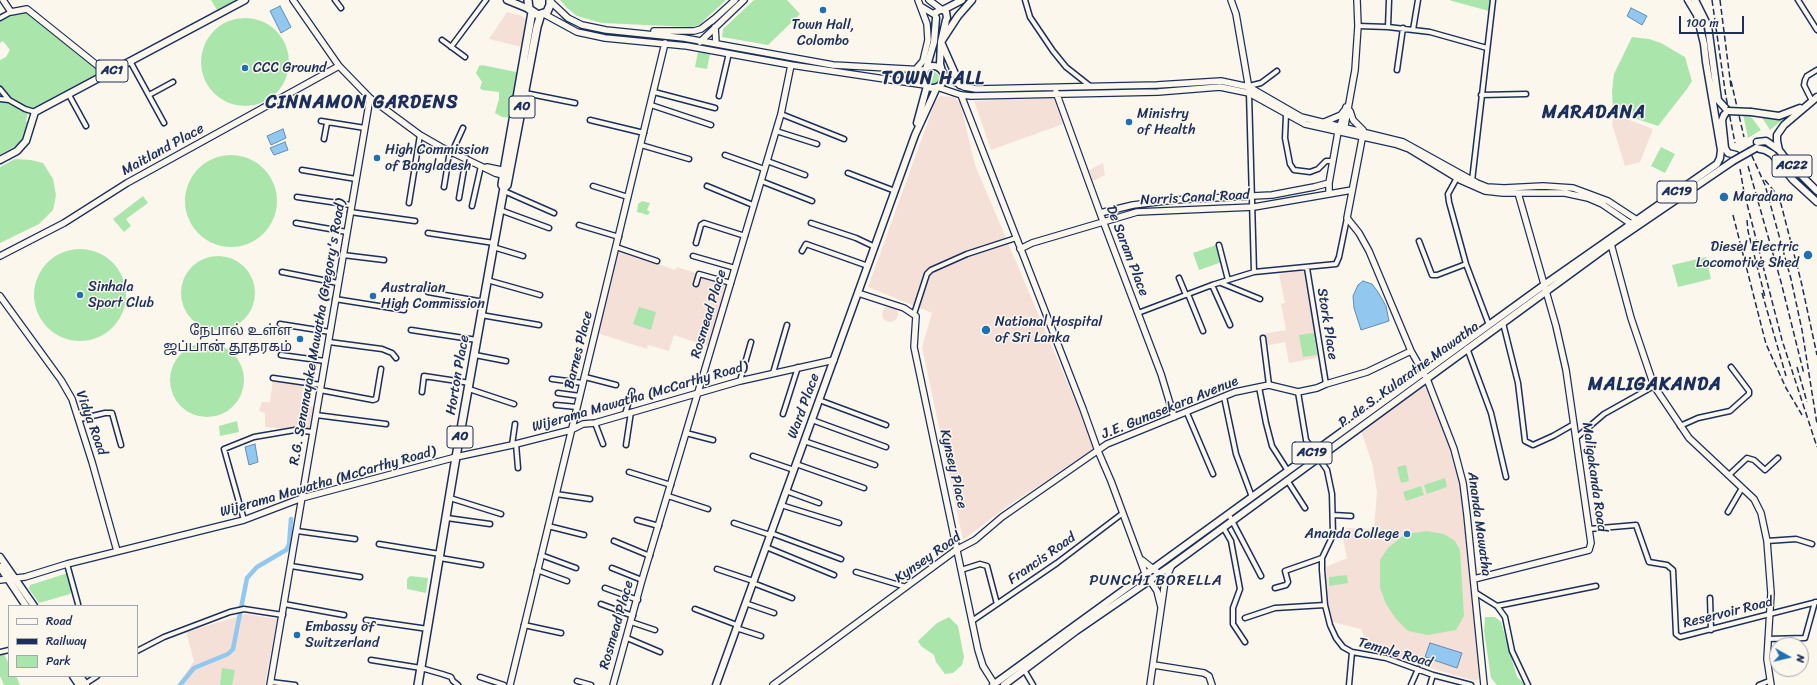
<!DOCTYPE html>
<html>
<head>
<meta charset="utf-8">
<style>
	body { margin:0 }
	#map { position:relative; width:1817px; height:685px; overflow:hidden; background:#fbf7ec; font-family:Sriracha,sans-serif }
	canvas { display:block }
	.legend { position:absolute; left:8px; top:605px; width:130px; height:72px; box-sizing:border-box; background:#fbf7ec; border:1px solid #a1a7b3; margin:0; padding:5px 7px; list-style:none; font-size:12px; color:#1b2f5e }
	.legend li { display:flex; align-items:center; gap:8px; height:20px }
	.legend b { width:20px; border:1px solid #a1a7b3 }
	.north { position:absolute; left:1769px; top:637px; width:40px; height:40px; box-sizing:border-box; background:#fbf7ec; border:1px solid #a1a7b3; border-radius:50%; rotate:98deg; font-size:11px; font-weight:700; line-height:16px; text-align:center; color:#1b2f5e }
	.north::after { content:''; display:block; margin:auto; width:14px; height:18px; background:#1f6fb2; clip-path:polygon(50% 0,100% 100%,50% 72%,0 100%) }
	.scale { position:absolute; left:1679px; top:16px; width:65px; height:18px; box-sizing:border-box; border:2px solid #1b2f5e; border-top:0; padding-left:5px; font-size:12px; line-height:14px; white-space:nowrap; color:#1b2f5e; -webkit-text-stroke:3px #fbf7ec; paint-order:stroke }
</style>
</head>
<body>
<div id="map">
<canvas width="1817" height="685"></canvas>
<ul class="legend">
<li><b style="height:5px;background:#fbf7ec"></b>Road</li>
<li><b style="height:5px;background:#1b2f5e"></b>Railway</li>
<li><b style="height:11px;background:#aae6ac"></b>Park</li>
</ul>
<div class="north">N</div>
<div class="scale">100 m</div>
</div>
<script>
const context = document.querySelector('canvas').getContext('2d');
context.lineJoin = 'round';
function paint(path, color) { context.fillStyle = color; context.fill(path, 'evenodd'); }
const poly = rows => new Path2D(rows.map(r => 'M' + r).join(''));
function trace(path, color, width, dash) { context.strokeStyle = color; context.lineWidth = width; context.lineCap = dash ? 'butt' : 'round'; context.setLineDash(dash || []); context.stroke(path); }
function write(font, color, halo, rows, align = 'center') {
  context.font = font + ' Sriracha,"Noto Sans Tamil",sans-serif'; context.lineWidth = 3; context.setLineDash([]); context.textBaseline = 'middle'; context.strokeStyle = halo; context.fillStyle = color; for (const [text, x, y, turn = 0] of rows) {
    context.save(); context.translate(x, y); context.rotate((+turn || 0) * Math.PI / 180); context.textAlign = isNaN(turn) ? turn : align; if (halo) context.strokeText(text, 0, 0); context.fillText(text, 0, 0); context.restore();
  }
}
paint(poly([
	[507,12,522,16,525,19,521,47,489,39],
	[940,96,954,97,960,102,975,165,1095,448,1005,508,963,540,922,347,932,313,868,287,935,102],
	[1054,98,1063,124,991,150,974,101],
	[1614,114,1653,129,1640,162,1625,166,1612,124],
	[1103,163,1105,175,1093,181,1089,170],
	[617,249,675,270,677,267,729,284,710,347,674,335,669,351,648,345,647,349,597,333],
	[1306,270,1321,357,1289,363,1285,342,1265,346,1263,334,1286,330,1281,304,1285,303,1279,274],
	'882 314a8 8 0 1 1 16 0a8 8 0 1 1-16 0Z',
	[273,379,304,383,301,404,314,407,311,427,308,431,265,427,265,413,259,411,262,402,270,402],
	[1426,385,1441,420,1460,475,1482,677,1475,681,1369,650,1361,629,1332,622,1329,610,1326,567,1347,558,1343,539,1347,528,1374,529,1377,492,1372,463,1361,431],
	[246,614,277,619,265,685,178,685,194,661,186,632]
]), '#f5e0d7');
paint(poly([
	[211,0,235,0,217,10],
	[560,0,726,0,699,25,691,27,602,23,577,16,567,8],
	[754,0,787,0,800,14,768,45,722,37,723,29],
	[1450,0,1490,0,1489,11,1452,1],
	[35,10,103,73,28,113,26,120,28,126,24,141,0,155,0,60,6,57,10,50,3,41,0,43,0,17],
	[561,17,574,24,597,31,621,35,652,36,653,37,620,36,589,31,569,24,560,18],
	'201 62a44 44 0 1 1 88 0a44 44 0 1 1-88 0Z',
	[1632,37,1649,39,1661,43,1685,57,1691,78,1692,81,1687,89,1658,126,1613,111,1612,91,1614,74],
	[698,52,710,54,707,69,695,67],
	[482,65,521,73,512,118,502,117,495,113,499,99,499,92,482,90,480,88,482,82,476,73,479,66],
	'927 78a6 6 0 1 1 12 0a6 6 0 1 1-12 0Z',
	[1743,114,1752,118,1761,130,1748,138],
	[1761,116,1787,116,1770,130],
	[1661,147,1675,154,1665,173,1651,166],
	'185 201a46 46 0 1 1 92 0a46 46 0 1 1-92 0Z',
	[15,159,31,160,43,163,53,179,56,195,53,210,39,224,0,243,0,167],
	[143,196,148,203,126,219,131,226,124,232,113,219],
	[642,201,650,203,647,210,650,212,648,215,637,212,638,204],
	[1216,245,1222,262,1199,270,1193,253],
	'34 295a46 46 0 1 1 92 0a46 46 0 1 1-92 0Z',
	'181 293a37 37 0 1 1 74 0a37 37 0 1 1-74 0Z',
	[1706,257,1711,279,1678,287,1672,265],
	[639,307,656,312,651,330,633,324],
	[1314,333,1317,355,1303,357,1299,335],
	'170 380a37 37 0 1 1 74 0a37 37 0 1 1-74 0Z',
	[237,421,239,432,220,436,219,426],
	[1406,465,1409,481,1401,483,1397,467],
	[1445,478,1447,487,1427,494,1424,485],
	[1421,486,1424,495,1406,501,1403,492],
	[1427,531,1444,534,1455,541,1460,550,1464,616,1456,630,1428,635,1408,631,1396,619,1386,604,1380,588,1380,560,1388,548,1405,534],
	[68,573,72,588,70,594,39,603,29,589,30,585],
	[1347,575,1348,583,1329,586,1329,577],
	[410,576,428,578,426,593,407,589,407,579],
	[949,617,958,626,964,657,962,665,953,673,945,674,936,662,934,655,921,646,918,641,937,623],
	[1485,617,1495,617,1501,622,1517,677,1526,685,1497,685,1491,678,1484,631],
	[4,654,9,664,9,676,16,676,20,685,4,685,0,676,0,655],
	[222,668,235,670,232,685,220,685]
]), '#aae6ac');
const water = poly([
	[280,6,291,27,281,33,270,11,280,6],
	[1631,8,1647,16,1642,25,1627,16,1631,8],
	[283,129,286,138,271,145,267,136,283,129],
	[285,142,288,150,274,155,270,148,285,142],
	[1363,281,1372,284,1378,292,1386,306,1389,321,1361,330,1354,308,1353,296,1358,285,1363,281],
	[255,444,258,462,249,465,245,447,255,444],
	[1430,643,1462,653,1457,668,1425,657,1430,643]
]);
paint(water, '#92c8f0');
trace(water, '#628bb6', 1);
trace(poly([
	[180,685,194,668,228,654,233,649,247,578,257,567,286,550,289,545,291,519]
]), '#92c8f0', 4.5);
const street = poly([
	[335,0,341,8],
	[1025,0,1030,17,1053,51,1066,67,1090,86],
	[1798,0,1817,30],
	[0,18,11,12],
	[1358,26,1388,27,1430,32,1487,48],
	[1388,27,1389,0],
	[1413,30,1418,0],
	[442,40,465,57],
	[451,47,486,0],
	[130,61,164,123],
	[1397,70,1403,28],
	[1249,86,1261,83,1277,71],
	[0,89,9,100],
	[654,92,715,108],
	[525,93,575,103],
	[1249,93,1254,272],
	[69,95,86,126],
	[149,95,173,82],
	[1481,95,1526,94],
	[719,96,729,53],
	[0,99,9,100,25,109,35,112],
	[1812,101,1804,85,1805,80,1807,76,1817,70],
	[651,105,711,125],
	[781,114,844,139],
	[1286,115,1285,138,1290,164,1294,170,1310,172,1318,169,1326,161,1333,161],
	[590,120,644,133],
	[321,121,365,128],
	[776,131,817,144],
	[324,139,327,123],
	[641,145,689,159],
	[452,152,463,128],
	[725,155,764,169],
	[767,161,805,175],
	[302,170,356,179],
	[848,173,895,191],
	[1458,176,1448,194,1449,202,1466,264,1489,325],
	[761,181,812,201],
	[1472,181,1493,0],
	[593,186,628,197],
	[707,186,753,205],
	[444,187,450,151],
	[504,191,554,213],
	[297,197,351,205],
	[459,198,466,158],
	[409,203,420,135],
	[472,206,481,166],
	[500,210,549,228],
	[350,212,415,221],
	[296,223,347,232],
	[811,223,856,238,875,247],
	[579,225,619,237],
	[428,233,494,243],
	[1419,241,1432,275,1437,275,1466,264],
	[696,243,701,225,704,223,745,236],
	[1219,245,1228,280],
	[493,247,523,256],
	[616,247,657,261],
	[802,251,806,244,868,266],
	[343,255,384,260],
	[693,256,735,268],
	[1307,268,1326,384],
	[282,272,338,283],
	[1179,278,1186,295],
	[487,280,540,295],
	[1221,283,1260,299],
	[696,284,699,274,731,283],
	[1212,285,1230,325],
	[428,292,484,302],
	[1188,294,1203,331],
	[335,299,404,310],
	[1138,313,1212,285,1254,272,1336,264,1339,257,1347,218],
	[914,314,927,274,931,270,967,254,1016,238],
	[481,315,539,325],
	[1503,323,1518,383,1525,441,1533,445,1553,436,1574,424],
	[280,324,330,332],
	[411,330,477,340],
	[1263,338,1269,385],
	[329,342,382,349,392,353,396,358],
	[1467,348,1491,413,1506,477],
	[281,355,325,361],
	[475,355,506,361],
	[773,373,787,325],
	[585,377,616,385],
	[273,378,321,385],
	[552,379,583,383],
	[740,381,751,342],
	[1259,387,1266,423,1272,446,1288,471],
	[469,389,514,404],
	[320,390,373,400,376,399,381,369],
	[422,392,424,376,470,383],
	[1298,392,1306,440,1327,470,1332,494,1333,535,1322,558,1322,570,1325,605,1330,625,1336,638,1343,647,1352,652,1386,658,1433,675,1471,685],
	[558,393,580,396],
	[1224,397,1236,454,1252,497],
	[819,400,886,425],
	[556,405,577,407],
	[1187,413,1213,474],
	[625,414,632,391],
	[783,414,798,367],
	[316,415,386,424],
	[80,419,105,413,112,413,121,445],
	[812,420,886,447],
	[595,423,603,444],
	[1680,426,1698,418,1730,411,1749,394,1749,391,1731,367],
	[686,433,713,440],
	[1576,438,1604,414,1654,386],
	[804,441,875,465],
	[516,444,518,468],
	[512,445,515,424],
	[626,445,631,412],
	[753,456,794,470],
	[796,464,864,488],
	[629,472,671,485],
	[1729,475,1747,458,1754,460,1765,470,1778,458],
	[1287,480,1305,508],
	[786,491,819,503],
	[556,494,590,499],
	[668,496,708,509],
	[450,498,501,514],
	[781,505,839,523],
	[1728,512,1742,488],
	[1229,515,1261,576],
	[1333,515,1351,516],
	[447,518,490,524],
	[244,520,224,449,254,437,295,430,313,432],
	[637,520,659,526],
	[734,523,770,535],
	[548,526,584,535],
	[1223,527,1231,541,1240,589,1233,608,1233,624,1245,642],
	[1589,529,1636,525,1649,562,1667,565,1673,570,1676,634,1680,637,1817,602],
	[297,531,355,539],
	[771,533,841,559],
	[614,541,650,556],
	[1767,541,1796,539,1812,544],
	[379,544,440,554],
	[766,547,834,575],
	[541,555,576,568],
	[440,558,481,565],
	[67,564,78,604],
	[291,566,360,577],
	[612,568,642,580],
	[717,569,753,581],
	[537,570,567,581],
	[961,570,980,564,987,566,997,604],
	[856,572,906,587],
	[753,583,792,598],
	[605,588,638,600],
	[1275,588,1286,585,1288,582,1285,571,1322,558],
	[1476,593,1497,606,1505,617,1512,651,1528,685],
	[1710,598,1711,630],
	[745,603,774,613],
	[284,604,344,615],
	[601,604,633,616],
	[1497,606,1596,586],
	[695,609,737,625],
	[1245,618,1275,608,1325,605],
	[366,620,428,629],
	[972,621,1057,563,1123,513],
	[631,622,655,630],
	[524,625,561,633],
	[736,628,761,636],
	[627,638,660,652],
	[1768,639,1805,638,1815,602],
	[137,651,164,637,230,612,244,609,283,615],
	[0,652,9,650],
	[371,660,421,668,442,674,451,677,453,681,458,685],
	[1023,668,1033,685],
	[480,677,504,685],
	[577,681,591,685],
	[271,682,295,685],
	[85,684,97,676],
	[1349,685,1352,652],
	[1411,685,1418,669],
	[1430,685,1433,675],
	[1759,685,1769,681]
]);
const secondary = poly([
	[3,0,11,12,27,9,108,74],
	[293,0,339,66,370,98,420,135,441,147,495,173,507,176],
	[929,0,941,9],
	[1231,0,1236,14,1249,89],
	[550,1,568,18,582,25,606,30,684,38,833,65,925,70],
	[922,7,935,15,935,13],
	[544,14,577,32,605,38,687,46,791,65,925,85],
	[712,21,735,0],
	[715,27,716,43],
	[654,31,694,31,701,29,714,19],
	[700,42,744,0],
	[916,69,923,61,928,40,927,24,918,0],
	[944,76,964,87,976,89,1157,85,1221,81,1249,87,1301,117,1403,142,1477,183,1487,187,1504,188,1543,186,1573,188,1608,201,1640,222],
	[937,87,961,95,971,96,1158,92,1220,87,1249,93,1305,124,1395,144,1409,149,1460,180,1485,191,1503,193,1565,193,1588,198,1602,204,1634,226],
	[1056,92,1100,213,1161,374,1174,417],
	[961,95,1083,409,1098,451,1111,481,1145,573,1157,591,1161,607],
	[1350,111,1353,120,1363,130],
	[1322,123,1341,115,1344,111],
	[1344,131,1355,70,1358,26,1357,0],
	[1363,134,1347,218,1359,233,1369,251,1411,351,1427,379,1454,449,1463,483,1467,515,1484,685],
	[487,167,506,171],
	[1329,193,1329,183,1338,132,1346,107],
	[1100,213,1133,205,1174,200,1272,195,1314,187,1329,183],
	[1611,244,1631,318,1654,386,1689,438,1754,499,1761,513,1767,541,1771,593,1767,659,1771,685],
	[1020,249,1032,243,1137,212,1254,207,1352,190],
	[0,256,64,223,127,183,339,66],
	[858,293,904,308,916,316,914,347,978,650,983,666,995,685],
	[0,296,61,380,72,399,92,462,117,551],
	[1142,560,1163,577],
	[1474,579,1589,550,1591,543,1566,370,1556,326,1518,193],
	[0,580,25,577,67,564,244,520,302,498,456,457,512,445,571,430,583,424,595,423,740,381,834,360],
	[1154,665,1204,673,1209,676,1212,685],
	[270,685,370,98],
	[510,685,665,43],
	[613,685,642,580,781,114,791,65],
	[773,685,956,550,975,540,1002,517,1107,444,1235,392,1269,385,1298,392,1317,388,1326,384,1367,372,1411,351],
	[1150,685,1165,581,1172,565]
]);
const primary = poly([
	[507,0,529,9],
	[1695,0,1708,26,1718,100,1728,111,1724,115,1722,120,1725,148,1728,153,1736,155],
	[943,10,962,0],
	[935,13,940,10,943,10,946,12,947,18],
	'922 77a11 11 0 1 1 22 0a11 11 0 1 1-22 0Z',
	[926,69,934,42,936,18],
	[942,71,940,64,941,42,946,20],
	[960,85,941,42,958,16,972,0],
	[1817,97,1784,125,1777,135,1777,141,1779,150,1789,163,1817,191],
	[1751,112,1779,116,1800,108],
	[917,123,927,86],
	[1757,142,1766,141,1779,150],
	[1756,148,1765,150,1772,154,1793,180,1817,202],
	[0,160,17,151,26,141,35,112,245,0],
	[0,557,34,606],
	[0,567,26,606],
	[73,676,79,685],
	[80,676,86,685],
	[716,685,915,135,937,87],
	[993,685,1544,285,1717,164,1720,158,1721,150,1706,62,1704,44,1697,15,1688,0],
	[1004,685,1076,631,1172,565,1611,244,1733,161]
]);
const highway = poly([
	[528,0,529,9,538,15,547,12,550,5,550,0],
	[504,188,502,185,504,171,532,12],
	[418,685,456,457,494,243,504,188,507,185,537,27,541,14]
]);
trace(street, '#1b2f5e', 7);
trace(secondary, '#1b2f5e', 8);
trace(primary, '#1b2f5e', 9);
trace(highway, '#1b2f5e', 10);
trace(street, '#fbf7ec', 4);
trace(secondary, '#fbf7ec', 5.5);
trace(primary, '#fbf7ec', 6);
trace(highway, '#fbf7ec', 7);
trace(poly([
	[1712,0,1726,97,1735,143],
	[1720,0,1731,87],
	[1731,81,1744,137],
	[1748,147,1765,185,1791,279,1802,330,1817,424],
	[1748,166,1781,282,1804,374],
	[1740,169,1744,192,1782,340,1817,447],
	[1765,180,1774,191,1781,204,1801,281,1817,355],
	[1733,215,1766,344,1786,388,1802,415],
	[1747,220,1748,231,1765,297],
	[1762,293,1786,376],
	[1797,367,1807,402]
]), '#1b2f5e', 1.5, [6, 3]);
const primaryBridge = poly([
	[1728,111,1751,112],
	[1733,161,1756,148]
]);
trace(primaryBridge, '#1b2f5e', 9, []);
trace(primaryBridge, '#fbf7ec', 6);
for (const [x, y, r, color] of [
	[823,10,4,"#1f6fb2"],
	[245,68,4,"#1f6fb2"],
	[1129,122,4,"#1f6fb2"],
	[377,158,4,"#1f6fb2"],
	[1724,197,5,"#1f6fb2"],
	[1808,255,5,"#1f6fb2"],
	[80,295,4,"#1f6fb2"],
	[373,296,4,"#1f6fb2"],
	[986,330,5,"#1f6fb2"],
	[300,339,4,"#1f6fb2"],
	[1407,534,4,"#1f6fb2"],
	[297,635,4,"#1f6fb2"]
]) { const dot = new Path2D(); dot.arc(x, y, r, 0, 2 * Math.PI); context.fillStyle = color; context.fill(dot); trace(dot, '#fbf7ec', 1.5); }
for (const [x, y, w] of [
	[112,71,32],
	[522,107,26],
	[1792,166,40],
	[1677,192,40],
	[460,437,26],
	[1312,453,40]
]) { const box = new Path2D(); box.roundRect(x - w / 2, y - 11, w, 22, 3); context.fillStyle = '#fbf7ec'; context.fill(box); trace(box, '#1b2f5e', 1); }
write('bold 13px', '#1b2f5e', null, [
	["AC1",112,71],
	["A0",522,107],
	["AC22",1792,166],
	["AC19",1677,192],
	["A0",460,437],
	["AC19",1312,453]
]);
write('14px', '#1b2f5e', '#fbf7ec', [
	["Town Hall,",823,25,"center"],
	["Colombo",823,41,"center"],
	["CCC Ground",253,68],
	["Ministry",1137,114],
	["of Health",1137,130],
	["High Commission",385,150],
	["of Bangladesh",385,166],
	["Maradana",1733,197],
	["Diesel Electric",1799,247,"right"],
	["Locomotive Shed",1799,263,"right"],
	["Sinhala",88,287],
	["Sport Club",88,303],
	["Australian",381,288],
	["High Commission",381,304],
	["National Hospital",995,322],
	["of Sri Lanka",995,338],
	["நேபால் உள்ள",292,331,"right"],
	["ஜப்பான் தூதரகம்",292,347,"right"],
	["Ananda College",1399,534,"right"],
	["Embassy of",305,627],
	["Switzerland",305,643]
], 'left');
write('14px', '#1b2f5e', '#fbf7ec', [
	["Maitland Place",163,150,-29],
	["Norris Canal Road",1195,198,-3],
	["De Saram Place",1127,251,69],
	["Rosmead Place",709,314,-73],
	["Stork Place",1327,324,81],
	["R.G. Senanayake Mawatha (Gregory's Road)",318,332,-80],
	["Barnes Place",579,350,-76],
	["Horton Place",458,375,-80],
	["P. de S. Kularatne Mawatha",1409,375,-36],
	["Wijerama Mawatha (McCarthy Road)",640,397,-16],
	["Ward Place",804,406,-70],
	["J.E. Gunasekara Avenue",1170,408,-22],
	["Vidya Road",91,423,70],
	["Kynsey Place",953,469,77],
	["Maligakanda Road",1594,477,82],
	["Wijerama Mawatha (McCarthy Road)",328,482,-16],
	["Ananda Mawatha",1479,524,82],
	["Kynsey Road",928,558,-35],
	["Francis Road",1042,559,-35],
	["Reservoir Road",1728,613,-14],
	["Rosmead Place",617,625,-74],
	["Temple Road",1395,653,16]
]);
context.letterSpacing = '1px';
write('15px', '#1b2f5e', '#fbf7ec', [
	["PUNCHI BORELLA",1156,581]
]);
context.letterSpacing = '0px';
context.letterSpacing = '1px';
write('bold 18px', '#1b2f5e', '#fbf7ec', [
	["TOWN HALL",933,79],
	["CINNAMON GARDENS",362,103],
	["MARADANA",1594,113],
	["MALIGAKANDA",1655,385]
]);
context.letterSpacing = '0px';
</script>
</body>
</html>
